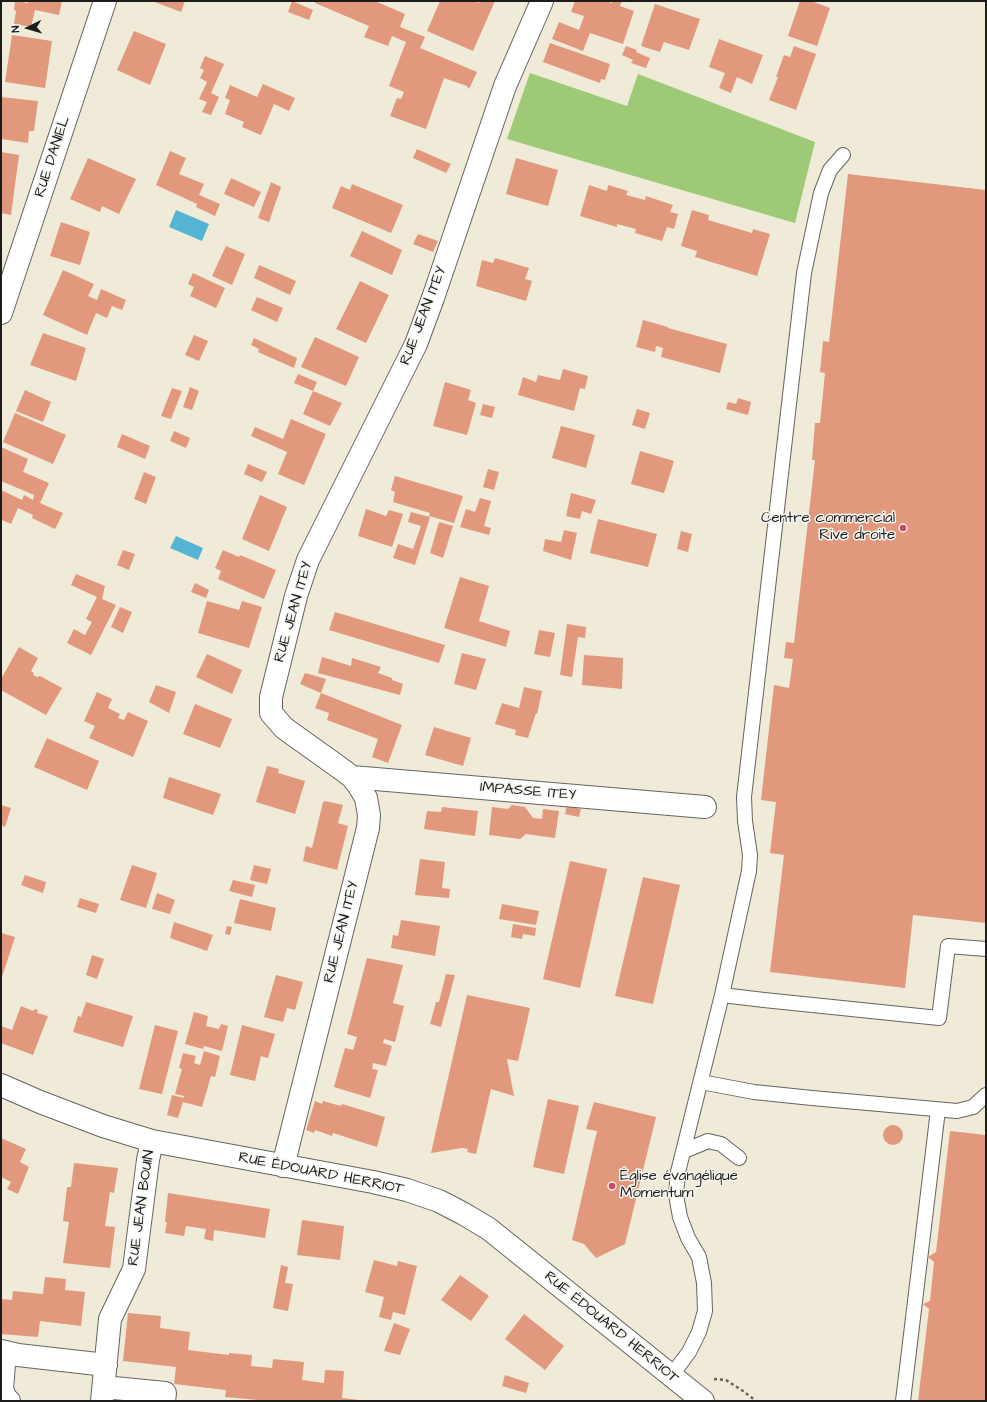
<!DOCTYPE html>
<html>
<head>
<meta charset="utf-8">
<style>
	body { margin:0 }
	#map { position:relative; width:987px; height:1402px; overflow:hidden; background:#f0ebd8; font-family:"Architects Daughter",sans-serif }
	canvas { display:block }
	.frame { position:absolute; inset:0; border:2px solid #1c1c1c; pointer-events:none }
	.north { position:absolute; left:8px; top:8px; width:40px; height:40px; -webkit-text-stroke:3px #f6f6f2; paint-order:stroke; rotate:265deg; font-size:11px; font-weight:700; line-height:16px; text-align:center; color:#1c1c1c }
	.north::after { content:''; display:block; margin:auto; width:14px; height:18px; background:#1c1c1c; clip-path:polygon(50% 0,100% 100%,50% 72%,0 100%) }
</style>
</head>
<body>
<div id="map">
<canvas width="987" height="1402"></canvas>
<div class="frame"></div>
<div class="north">N</div>
</div>
<script>
const context = document.querySelector('canvas').getContext('2d');
context.lineJoin = 'round';
function paint(path, color) { context.fillStyle = color; context.fill(path, 'evenodd'); }
const poly = rows => new Path2D(rows.map(r => 'M' + r).join(''));
function trace(path, color, width, dash) { context.strokeStyle = color; context.lineWidth = width; context.lineCap = dash ? 'butt' : 'round'; context.setLineDash(dash || []); context.stroke(path); }
function write(font, color, halo, rows, align = 'center') {
  context.font = font + ' "Architects Daughter",sans-serif'; context.lineWidth = 3; context.setLineDash([]); context.textBaseline = 'middle'; context.strokeStyle = halo; context.fillStyle = color; for (const [text, x, y, turn = 0] of rows) {
    context.save(); context.translate(x, y); context.rotate((+turn || 0) * Math.PI / 180); context.textAlign = isNaN(turn) ? turn : align; if (halo) context.strokeText(text, 0, 0); context.fillText(text, 0, 0); context.restore();
  }
}
paint(poly([
	[530,73,627,106,638,74,815,142,795,223,507,139]
]), '#9ec976');
paint(poly([
	[176,210,209,224,202,241,169,227],
	[176,536,203,548,198,560,170,548]
]), '#55b3d4');
paint(poly([
	[15,1,28,3,28,1,62,1,59,15,35,10,31,27,14,24,16,11,14,10],
	[152,1,185,1,181,12],
	[292,1,313,10,309,20,288,12],
	[315,1,375,1,405,14,400,27,425,37,420,48,477,72,469,89,467,86,444,78,426,129,390,116,397,98,401,99,404,92,389,86,406,42,392,36,388,46,364,37,369,26,315,3],
	[440,1,474,1,479,3,480,1,495,1,473,51,427,31],
	[575,1,606,1,612,3,612,1,622,1,620,6,634,11,623,44,590,33,583,51,552,39,559,22,579,30,584,16,571,12],
	[800,1,811,1,830,8,817,46,788,36],
	[655,4,700,19,689,50,664,42,660,52,641,46],
	[134,31,166,44,150,85,117,70],
	[12,35,52,41,45,88,5,82],
	[719,39,763,55,752,84,737,77,731,93,719,88,725,73,709,67],
	[550,43,610,64,605,80,601,79,600,83,543,62],
	[626,46,637,50,636,52,650,58,646,68,631,63,633,60,622,55],
	[794,46,816,54,796,110,769,100,778,77,776,77,784,55,790,57],
	[205,56,224,64,211,93,219,97,211,115,202,112,207,102,199,99,207,82,200,78,204,70,200,68],
	[263,84,295,98,289,111,274,104,261,135,242,127,244,122,225,114,230,100,225,98,230,85,257,97],
	[1,97,38,101,34,131,29,131,28,143,1,139],
	[417,149,451,164,446,173,413,158],
	[170,151,186,158,179,174,204,184,199,195,220,204,215,216,196,207,197,204,156,185],
	[1,152,19,155,11,215,1,213],
	[88,158,136,179,119,214,102,206,100,212,70,199],
	[516,158,558,170,548,206,506,194],
	[848,174,986,190,986,923,913,915,905,988,770,972,784,855,770,853,776,802,761,800,774,685,789,688,793,659,784,658,786,642,794,643,815,460,812,460,815,423,820,423,825,373,820,372,823,341,829,342],
	[231,178,261,192,254,207,224,194],
	[271,182,281,187,269,222,258,218],
	[352,184,403,205,391,233,332,208,341,186,350,190],
	[589,185,607,191,608,185,628,191,626,195,645,200,646,196,673,205,670,212,678,214,674,229,667,227,662,241,635,233,636,229,617,224,617,227,580,216],
	[692,210,709,215,708,220,752,233,753,229,770,234,757,276,695,257,697,251,681,246],
	[61,222,90,232,80,265,50,256],
	[362,231,402,250,392,275,350,256],
	[418,234,438,241,433,252,413,244],
	[226,246,245,254,232,285,212,276],
	[495,258,529,268,525,279,532,281,526,301,476,286,482,260,493,263],
	[259,265,296,281,290,295,254,278],
	[63,270,94,284,88,296,97,300,101,289,126,300,122,310,112,306,107,318,96,313,87,335,43,315],
	[193,273,225,288,216,308,190,296,194,287,188,284],
	[360,281,389,295,366,343,336,329],
	[257,297,283,308,277,322,251,310],
	[643,320,668,327,668,328,727,344,720,373,661,357,663,348,656,346,655,352,636,347],
	[43,333,86,348,76,381,30,365],
	[194,335,208,341,199,361,185,355],
	[315,337,359,357,346,386,301,367],
	[254,338,297,358,294,368,258,352,259,349,251,345],
	[563,369,588,376,585,389,580,388,574,411,518,395,523,377,536,382,538,375,560,380],
	[298,374,317,382,313,391,294,383],
	[445,382,471,390,468,400,476,403,467,435,433,426],
	[190,387,199,391,192,410,183,407],
	[172,388,182,391,171,419,161,416],
	[25,390,51,402,43,422,16,411],
	[313,391,342,403,330,426,303,414],
	[738,398,751,402,748,415,726,409,728,402,736,404],
	[483,404,495,407,492,418,480,415],
	[637,409,650,413,645,429,632,425],
	[15,413,66,435,53,464,3,442],
	[291,419,326,434,304,485,278,474,287,452,251,436,255,427,283,439],
	[561,426,595,435,586,468,552,458],
	[174,431,190,438,186,448,170,441],
	[122,434,150,446,145,459,117,447],
	[1,447,28,459,23,472,49,483,40,503,63,513,55,529,32,518,33,515,18,508,11,524,2,520,1,522,1,490,22,500,24,495,33,500,34,495,1,481],
	[640,451,674,461,664,493,631,484],
	[248,464,267,472,262,482,244,474],
	[488,469,499,472,494,490,483,487],
	[144,472,156,477,146,504,134,499],
	[395,476,463,496,454,523,429,516,430,513,393,502,395,492,391,490],
	[571,493,596,500,591,514,582,511,580,519,566,516],
	[260,495,287,507,269,551,242,539],
	[480,498,491,501,484,526,491,528,489,535,460,527,466,509,475,512],
	[366,509,386,516,389,510,403,514,392,547,358,536],
	[411,512,430,517,415,565,393,558,398,544,413,549,421,526,408,522],
	[598,519,657,534,648,567,590,553],
	[439,522,453,526,443,558,430,553],
	[564,530,577,533,571,560,543,551,545,539,561,542],
	[681,531,692,534,688,552,677,549],
	[123,550,135,554,129,570,117,565],
	[223,550,239,557,240,555,276,570,264,599,218,579,221,571,215,568],
	[76,574,105,586,102,599,116,605,91,655,67,643,74,629,85,635,92,622,86,619,97,597,71,585],
	[460,577,489,586,479,621,510,631,506,647,444,628],
	[195,583,209,590,206,598,191,592],
	[207,601,239,610,242,601,262,607,249,648,198,633],
	[120,607,132,612,123,633,111,627],
	[335,612,445,645,439,663,329,630],
	[567,624,586,627,585,638,578,637,572,677,560,675],
	[539,630,555,633,550,657,534,654],
	[19,647,38,658,31,671,34,673,33,675,37,677,40,676,62,688,46,715,1,690,1,679],
	[462,653,486,659,476,690,454,684],
	[207,654,242,670,232,694,196,677],
	[584,655,623,658,622,689,582,685],
	[322,657,351,666,352,658,381,667,378,673,392,678,392,680,403,684,400,695,318,673],
	[305,673,326,679,321,693,300,684],
	[156,685,176,692,169,713,149,702],
	[524,687,542,691,537,714,536,713,528,738,515,735,516,730,495,724,502,703,519,708],
	[97,692,112,699,108,708,120,714,118,718,124,720,128,712,148,721,133,757,89,738,95,726,84,721],
	[321,693,402,725,388,763,372,757,378,739,327,720,329,713,315,708],
	[195,704,232,719,220,748,183,734],
	[434,727,471,738,463,766,425,755],
	[47,738,99,761,87,790,34,767],
	[267,766,279,769,278,773,305,781,295,814,256,802],
	[169,777,221,794,213,815,163,798],
	[325,801,343,805,338,823,348,826,337,870,303,861,306,846,312,848,323,802],
	[1,805,11,808,5,827,1,825],
	[512,805,525,807,533,818,542,819,543,809,559,811,555,838,526,834,520,839,489,835,492,807,508,809],
	[567,806,581,809,579,817,565,814],
	[442,807,478,811,475,836,424,829,427,811,441,812],
	[420,859,445,862,442,888,450,889,449,898,415,895],
	[570,861,607,869,580,988,543,979],
	[132,865,157,873,146,908,120,900],
	[254,865,271,869,267,884,250,880],
	[25,875,46,882,43,893,21,885],
	[643,877,680,885,653,1004,615,996],
	[233,880,255,885,252,897,229,891],
	[157,893,175,900,170,914,152,909],
	[80,898,99,904,96,913,77,907],
	[240,899,276,908,271,931,234,923],
	[502,904,539,911,536,925,499,919],
	[401,920,440,926,435,956,391,948,393,935,398,936],
	[174,922,213,935,207,951,170,938],
	[513,924,536,928,535,936,523,934,522,939,511,937],
	[227,926,232,927,230,935,225,934],
	[1,933,15,937,1,980],
	[92,955,104,959,97,979,86,975],
	[367,958,403,965,393,1003,404,1006,395,1042,384,1039,383,1043,392,1046,386,1066,373,1063,372,1069,378,1070,370,1098,334,1087,345,1048,353,1050,357,1037,347,1034],
	[446,974,455,975,441,1027,430,1024,436,1002,439,1002],
	[276,975,303,982,295,1010,287,1008,283,1022,264,1017],
	[467,995,530,1008,518,1061,507,1059,514,1096,491,1089,476,1154,467,1152,468,1149,462,1148,431,1153],
	[86,1002,133,1016,123,1047,73,1032,78,1016,81,1017],
	[21,1006,33,1011,35,1009,38,1010,37,1013,48,1016,33,1055,1,1043,1,1026,12,1030],
	[194,1012,208,1016,206,1026,219,1029,221,1024,228,1026,222,1051,204,1046,203,1049,185,1044],
	[155,1025,178,1031,162,1094,139,1089],
	[242,1025,275,1034,268,1058,261,1056,255,1081,230,1075],
	[204,1051,220,1056,215,1077,211,1076,202,1107,183,1102,178,1118,167,1115,172,1095,184,1098,184,1096,175,1094,182,1069,179,1068,183,1053,196,1056,194,1063,200,1065],
	[548,1099,579,1106,564,1174,533,1167],
	[315,1101,322,1104,323,1101,341,1106,342,1104,385,1117,377,1147,333,1133,332,1136,315,1130,314,1133,306,1130],
	[594,1102,656,1117,625,1244,596,1258,584,1244,572,1240,597,1131,586,1129],
	'883 1135a10 10 0 1 1 20 0a10 10 0 1 1-20 0Z',
	[950,1131,986,1135,986,1401,918,1401,929,1309,923,1304,930,1301,934,1262,928,1257,936,1252],
	[1,1138,26,1149,20,1162,29,1167,18,1194,7,1189,11,1182,1,1177],
	[74,1163,118,1168,114,1193,110,1192,105,1226,115,1227,110,1268,63,1263,69,1222,63,1221,67,1187,71,1187],
	[168,1193,270,1209,265,1238,214,1230,213,1241,204,1239,206,1229,186,1226,184,1236,165,1233,167,1222,165,1222],
	[302,1220,344,1226,340,1260,297,1255],
	[374,1260,397,1266,398,1261,417,1266,405,1315,393,1312,391,1320,379,1317,384,1297,365,1292],
	[281,1265,288,1267,285,1283,293,1284,288,1311,273,1308],
	[460,1275,489,1296,471,1321,441,1300],
	[45,1277,66,1279,65,1290,85,1292,81,1326,40,1321,38,1337,1,1334,1,1299,12,1300,13,1291,43,1294],
	[128,1313,161,1316,160,1328,190,1332,188,1350,229,1355,229,1353,252,1355,251,1366,272,1368,273,1359,304,1362,302,1380,324,1383,325,1370,344,1371,342,1398,359,1400,359,1401,270,1401,225,1397,226,1390,174,1384,176,1367,123,1361],
	[524,1314,564,1346,545,1370,505,1339],
	[394,1323,410,1329,400,1355,384,1351],
	[505,1375,529,1383,526,1393,502,1386]
]), '#e1987d');
const service = poly([
	[722,995,764,1000,939,1018,948,946,986,949],
	[701,1082,754,1092,812,1098,957,1111,973,1107,986,1095],
	[684,1151,708,1141,721,1144,739,1158],
	[671,1376,689,1352,699,1332,705,1311,704,1283,699,1257,688,1238,680,1217,676,1195,678,1172,722,995,749,871,750,855,745,821,744,797,804,273,821,193,830,170,843,155],
	[903,1401,938,1110]
]);
const minor = poly([
	[1,313,105,1],
	[352,777,705,807],
	[1,1085,40,1102,103,1126,152,1141,373,1182,407,1190,439,1201,464,1214,489,1229,703,1401],
	[283,1166,368,828,369,815,366,798,359,786,352,777,340,768,284,728,271,713,271,697,296,596,308,560,416,344,433,298,505,86,542,1],
	[1,1351,18,1355,106,1365],
	[5,1352,2,1389,6,1399,9,1401],
	[104,1387,165,1393,164,1401],
	[102,1401,110,1319,134,1269,148,1160,152,1141]
]);
trace(service, '#66645e', 16);
trace(minor, '#66645e', 24);
trace(poly([
	[714,1379,726,1380,743,1391,756,1401]
]), '#66645e', 2.5, [3, 3]);
trace(service, '#fff', 14);
trace(minor, '#fff', 22);
for (const [x, y, r, color] of [
	[903,528,4,"#d1495b"],
	[612,1186,4,"#d1495b"]
]) { const dot = new Path2D(); dot.arc(x, y, r, 0, 2 * Math.PI); context.fillStyle = color; context.fill(dot); trace(dot, '#f6f6f2', 1.5); }
write('15px', '#1c1c1c', '#f6f6f2', [
	["RUE DANIEL",53,157,-72],
	["RUE JEAN ITEY",424,316,-69],
	["RUE JEAN ITEY",294,612,-74],
	["IMPASSE ITEY",528,792,5],
	["RUE JEAN ITEY",342,932,-76],
	["RUE ÉDOUARD HERRIOT",321,1174,11],
	["RUE JEAN BOUIN",142,1208,-82],
	["RUE ÉDOUARD HERRIOT",611,1328,39]
]);
write('15px', '#1c1c1c', '#f6f6f2', [
	["Centre commercial",895,519],
	["Rive droite",895,536],
	["Église évangélique",620,1177,"left"],
	["Momentum",620,1194,"left"]
], 'right');
</script>
</body>
</html>
